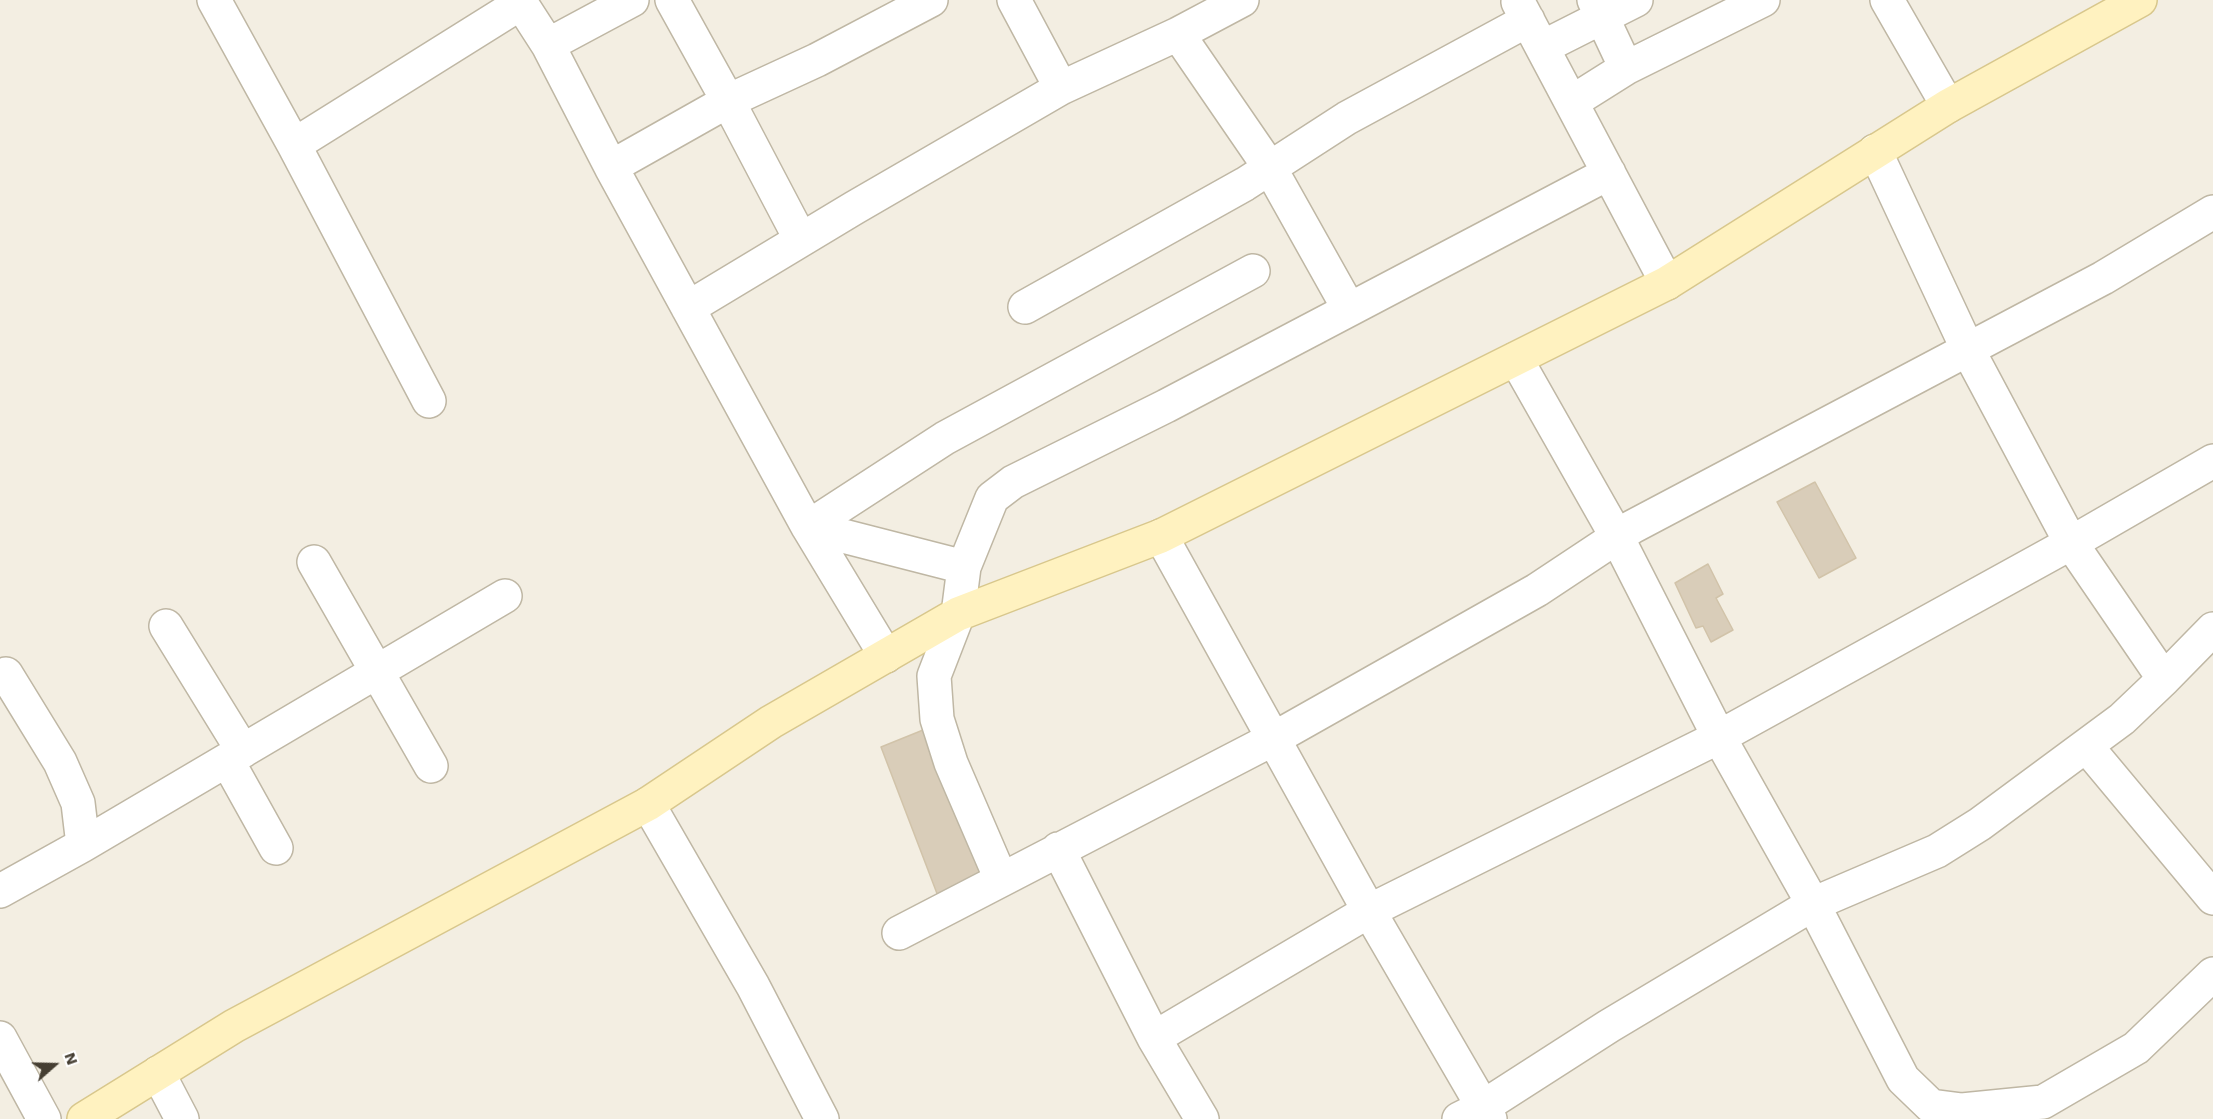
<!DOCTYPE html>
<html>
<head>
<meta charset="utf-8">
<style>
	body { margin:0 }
	#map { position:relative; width:2213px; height:1119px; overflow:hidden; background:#f3eee2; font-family:"Work Sans",sans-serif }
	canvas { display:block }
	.north { position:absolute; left:24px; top:1035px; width:60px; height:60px; -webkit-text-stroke:4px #fff; paint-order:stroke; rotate:70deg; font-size:16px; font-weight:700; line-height:24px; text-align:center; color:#453e32 }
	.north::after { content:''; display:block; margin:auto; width:21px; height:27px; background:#453e32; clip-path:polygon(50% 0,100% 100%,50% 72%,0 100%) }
</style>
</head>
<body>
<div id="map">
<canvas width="2213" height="1119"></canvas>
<div class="north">N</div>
</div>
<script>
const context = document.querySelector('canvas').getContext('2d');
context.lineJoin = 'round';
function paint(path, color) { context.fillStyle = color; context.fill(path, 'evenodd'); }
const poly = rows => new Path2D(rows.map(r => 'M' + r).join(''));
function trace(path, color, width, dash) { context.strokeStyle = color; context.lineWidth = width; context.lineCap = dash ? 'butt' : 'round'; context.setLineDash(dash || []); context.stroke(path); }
const building = poly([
	[1815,482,1856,558,1819,578,1777,502,1815,482],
	[1708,564,1723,594,1716,598,1733,630,1711,642,1703,626,1696,628,1675,583,1708,564],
	[933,726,988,882,941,904,881,747,933,726]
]);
paint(building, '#d9cdb9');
trace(building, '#d1c3a9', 1.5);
const minor = poly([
	[214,0,294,145,429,401],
	[519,0,548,45,611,167,808,527,886,656],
	[672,0,728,101,801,240],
	[1014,0,1061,88],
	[1594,0,1626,68],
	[1887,0,1948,106],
	[1518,2,1667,283],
	[1178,34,1270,168,1349,309],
	[548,45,632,0],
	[1543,47,1636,0],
	[1572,102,1626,68,1763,0],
	[294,145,521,3],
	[1875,151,1968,350,2071,543,2164,679],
	[611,167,728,101,817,60,931,0],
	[1025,307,1245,184,1347,118,1528,20],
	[688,308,854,208,1061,88,1178,34,1242,0],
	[1516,359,1617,537,1719,737,1813,904,1903,1079,1931,1106,1962,1110,2043,1102,2136,1048,2213,974],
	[808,527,945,438,1253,271],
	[808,527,964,567],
	[1161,536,1369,911,1490,1119],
	[314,562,431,766],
	[166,626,243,751],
	[2087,747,2213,898],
	[227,760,276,848],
	[648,804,753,986,822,1119],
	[83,845,505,596],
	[1058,849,1154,1038,1202,1119],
	[1001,879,951,763,937,719,934,676,958,614,964,567,992,498,1013,482,1166,406,1609,173],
	[0,891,83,845,78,803,60,762,6,674],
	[899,933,1273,739,1537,590,1632,527,2103,278,2213,212],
	[0,1038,44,1119],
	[1154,1038,1369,911,1719,737,2071,543,2213,461],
	[158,1073,182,1119],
	[1459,1119,1483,1107,1609,1026,1813,904,1937,851,1980,824,2122,719,2164,679,2213,629]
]);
const secondary = poly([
	[84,1119,234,1026,648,804,771,722,958,614,1161,536,1667,283,1948,106,2140,0]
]);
trace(minor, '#bfb7a4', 36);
trace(secondary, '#d8c78c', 36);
trace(minor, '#fff', 33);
trace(secondary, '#fff2c0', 33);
</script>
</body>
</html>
